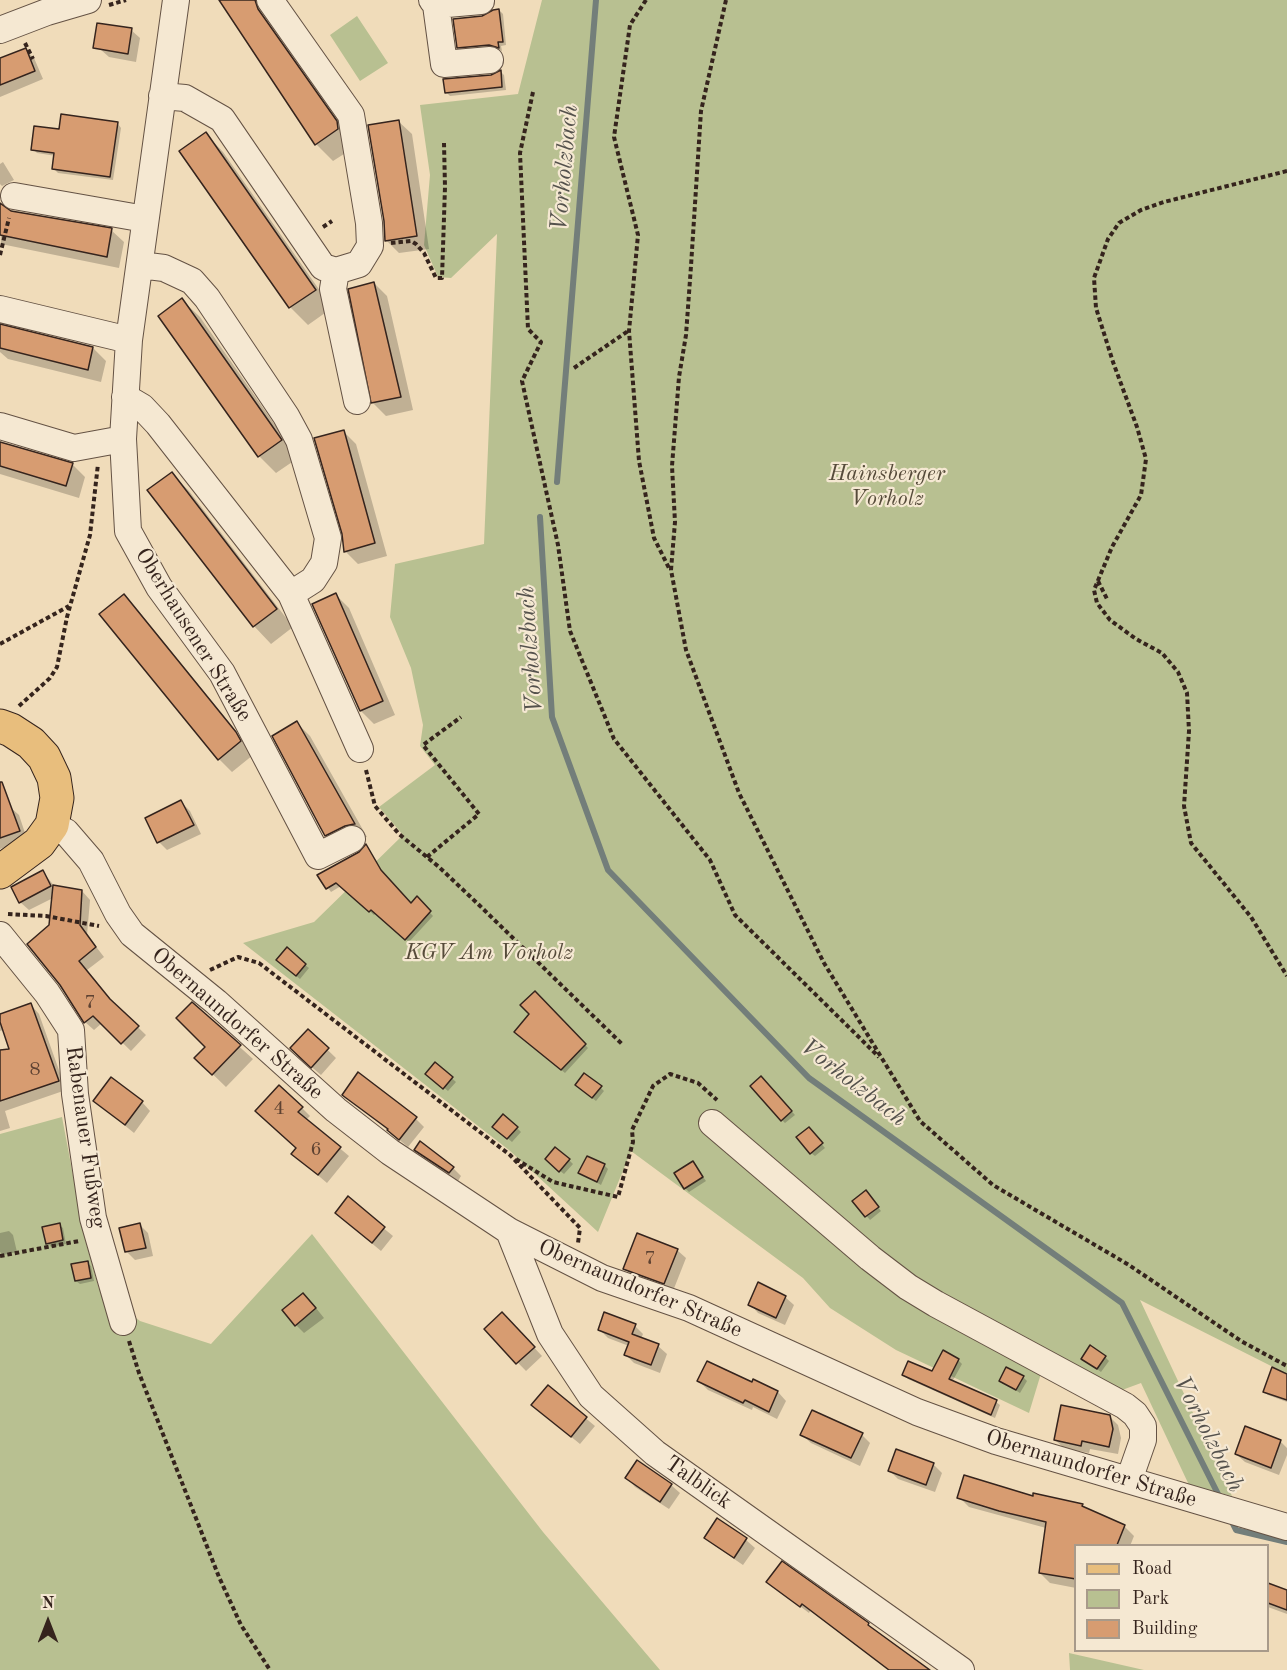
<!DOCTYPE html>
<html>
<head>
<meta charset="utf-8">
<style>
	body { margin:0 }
	#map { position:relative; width:1287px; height:1670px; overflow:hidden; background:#f0dcba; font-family:"Old Standard TT",serif }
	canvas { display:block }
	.legend { position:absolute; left:1074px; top:1544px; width:195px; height:108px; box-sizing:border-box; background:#f5e8d2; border:2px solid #a89a8a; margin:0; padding:8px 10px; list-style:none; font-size:18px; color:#35241d }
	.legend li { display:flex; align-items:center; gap:12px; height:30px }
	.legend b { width:30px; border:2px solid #a89a8a }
	.north { position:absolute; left:18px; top:1592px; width:60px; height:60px; -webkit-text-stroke:4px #f5e8d2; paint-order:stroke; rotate:0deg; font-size:16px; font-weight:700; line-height:24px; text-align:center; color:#35241d }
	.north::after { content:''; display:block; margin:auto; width:21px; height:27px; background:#35241d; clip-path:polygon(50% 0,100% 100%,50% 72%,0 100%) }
</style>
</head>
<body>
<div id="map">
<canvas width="1287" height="1670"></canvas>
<ul class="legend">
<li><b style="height:8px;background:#e8be7d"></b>Road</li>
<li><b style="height:16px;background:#b8c091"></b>Park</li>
<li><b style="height:16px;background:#d79c71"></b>Building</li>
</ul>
<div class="north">N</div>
</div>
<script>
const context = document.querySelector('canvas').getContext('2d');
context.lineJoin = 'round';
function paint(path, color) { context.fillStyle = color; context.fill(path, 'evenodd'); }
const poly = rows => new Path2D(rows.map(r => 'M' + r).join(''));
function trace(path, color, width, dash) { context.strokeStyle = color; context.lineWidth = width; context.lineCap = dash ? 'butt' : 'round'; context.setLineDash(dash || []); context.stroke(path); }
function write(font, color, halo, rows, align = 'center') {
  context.font = font + ' "Old Standard TT",serif'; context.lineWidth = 4.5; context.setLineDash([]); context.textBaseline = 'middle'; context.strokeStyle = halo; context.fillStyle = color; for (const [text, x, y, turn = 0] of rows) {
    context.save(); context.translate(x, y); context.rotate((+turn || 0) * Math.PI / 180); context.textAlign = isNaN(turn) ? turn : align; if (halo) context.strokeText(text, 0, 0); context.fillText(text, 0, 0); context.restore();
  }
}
paint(poly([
	[542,0,1287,0,1287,1374,1140,1300,1232,1496,1189,1485,1141,1383,1114,1393,1046,1357,1029,1413,896,1350,830,1308,803,1278,631,1151,598,1232,509,1150,243,943,314,922,403,835,379,807,435,765,420,746,423,725,411,668,390,617,395,564,484,544,497,234,451,278,438,277,424,245,430,175,420,105,518,94],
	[357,16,388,63,360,81,330,35],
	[62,1117,85,1239,99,1289,140,1321,211,1344,312,1234,543,1532,660,1670,0,1670,0,1134],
	[1069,1653,1144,1670,1070,1670]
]), '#b8c091');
paint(poly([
	[220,0,262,0,354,140,355,147,333,161,316,144],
	[499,10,503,14,506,45,501,46,502,51,494,48,462,51,458,47,483,17],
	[131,30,140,38,136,62,109,57,100,49],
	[25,50,34,58,43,79,0,97,0,60],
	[501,72,504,75,506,90,450,96,446,92],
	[398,121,412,134,429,249,399,253,386,240],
	[118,124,121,128,113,180,58,173,54,169,56,156,37,153,33,149,60,130],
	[206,134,223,152,332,308,308,325,290,307,181,151],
	[3,162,14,180,2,186,0,184,0,164],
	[0,211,111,230,124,242,119,268,1,244],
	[374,283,387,296,413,410,386,416,373,403],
	[182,300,200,317,298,458,276,473,259,456],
	[0,326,93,348,106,361,101,382,8,359,0,352],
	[343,431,356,444,387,556,358,564,345,551],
	[0,443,72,464,85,477,79,498,0,474],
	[172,474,189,491,293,627,271,644,254,626],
	[336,595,349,608,395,715,374,724,361,711,314,605],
	[124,596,137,609,249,747,253,755,232,772,219,759,102,615],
	[297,723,310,736,367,837,359,838,339,848,326,835],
	[181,802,190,811,201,834,167,850,159,842],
	[10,807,19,815,27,839,0,849,0,811],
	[43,872,55,887,82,891,90,900,87,935,104,957,87,970,117,1007,146,1035,131,1051,102,1023,94,1030,85,1022,50,926,53,898,29,910,20,902],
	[319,875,384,876,411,905,417,899,433,916,409,942,376,913,374,915,341,886,331,892],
	[282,964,305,965,309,968,300,979],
	[535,994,588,1048,565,1073,520,1036,531,1014],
	[192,1004,253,1059,226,1087,196,1058,207,1047],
	[31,1005,39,1014,66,1090,5,1111,10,1128,0,1131,0,1083,18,1077,4,1030,0,1031,0,1012,1,1015],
	[308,1031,336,1058,321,1075,300,1057],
	[436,1064,456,1082,448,1091,431,1077],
	[761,1078,795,1115,785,1123,782,1120],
	[580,1088,601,1088,604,1091,596,1101],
	[344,1094,416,1119,424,1127,408,1147],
	[95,1101,142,1102,150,1111,134,1133],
	[302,1108,310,1116,306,1120,349,1156,327,1183,293,1154,297,1148,265,1119],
	[517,1128,521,1132,512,1142,498,1130],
	[812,1133,825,1148,815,1156,811,1153],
	[416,1150,453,1168,461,1176,458,1181,424,1158],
	[569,1160,573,1164,564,1174,550,1163],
	[693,1163,706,1181,689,1192,685,1188],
	[604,1165,608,1169,601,1185,580,1173],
	[869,1196,881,1211,870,1220,854,1201],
	[348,1199,393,1236,381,1251,345,1221],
	[139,1224,148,1233,153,1256,135,1260,127,1252],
	[59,1225,63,1228,66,1244,51,1247,48,1243],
	[9,1231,13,1235,17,1252,3,1255,0,1252,0,1233],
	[677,1250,686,1258,673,1291,633,1277,625,1268],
	[87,1263,91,1266,94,1281,80,1284,76,1281],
	[785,1297,794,1305,785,1325,758,1313,750,1304],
	[312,1303,324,1318,304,1333,296,1325],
	[511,1323,542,1356,526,1371,486,1330],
	[635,1326,643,1334,641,1339,658,1346,667,1354,660,1373,634,1363,626,1355,629,1346,608,1338,600,1330],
	[1105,1357,1109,1361,1101,1372,1087,1362],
	[958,1360,962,1364,952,1382,996,1402,1000,1405,995,1418,908,1379,904,1375,933,1373],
	[1287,1376,1287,1402,1268,1395,1264,1392],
	[1023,1377,1027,1381,1020,1393,1001,1381],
	[699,1381,753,1384,778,1392,786,1401,777,1419,753,1407,752,1410,708,1390],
	[548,1387,595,1426,580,1444,542,1413],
	[1109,1416,1118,1425,1121,1438,1118,1454,1090,1449,1089,1453,1064,1448,1055,1440],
	[802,1435,862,1435,870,1443,860,1466,811,1443],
	[1280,1441,1287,1448,1287,1455,1279,1475,1245,1462,1236,1454],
	[933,1464,942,1473,935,1492,898,1479,889,1470],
	[627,1478,671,1485,680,1493,669,1509,635,1487],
	[959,1497,1034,1498,1082,1505,1087,1510,1125,1527,1134,1536,1130,1546,1076,1546,1076,1588,1050,1583,1040,1573,1046,1528,969,1507],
	[718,1521,746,1540,755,1548,743,1565,715,1546,706,1538],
	[768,1582,929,1670,890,1670,810,1611,809,1613],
	[1268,1585,1287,1592,1287,1614,1268,1607]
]), '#0003');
trace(poly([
	[557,482,596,0],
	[540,517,552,717,608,870,809,1078,1122,1303,1220,1498],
	[1230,1518,1236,1530,1287,1542]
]), '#737e7a', 6);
const building = poly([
	[219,0,255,0,258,9,337,121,338,129,315,145,219,0],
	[499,9,503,42,498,42,499,48,489,45,457,48,453,19,482,16,493,10,499,9],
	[97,23,132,28,128,54,93,48,97,23],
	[26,48,35,71,0,85,0,58,26,48],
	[501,70,502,87,445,93,443,79,491,75,501,70],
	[61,114,118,122,110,177,52,169,54,153,31,150,34,126,59,129,61,114],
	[399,120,417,236,385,241,384,221,368,125,399,120],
	[206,132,316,290,289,308,179,151,206,132],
	[0,203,11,211,112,228,107,257,0,235,0,203],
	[374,282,401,397,371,403,348,289,374,282],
	[182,298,282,440,258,457,158,316,182,298],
	[0,324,93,347,88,370,0,348,0,324],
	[344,430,375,543,344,552,342,534,314,438,344,430],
	[0,442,73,463,66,486,0,466,0,442],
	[172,472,277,609,253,627,147,490,172,472],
	[336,593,383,701,360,711,312,604,336,593],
	[124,594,236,732,241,741,218,760,99,614,124,594],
	[297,721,355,824,354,824,345,826,325,836,318,823,272,736,297,721],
	[0,782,2,782,20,831,0,838,0,782],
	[181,800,194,825,157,843,145,818,181,800],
	[366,844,381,870,411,903,417,896,431,911,405,940,371,910,369,912,336,883,326,889,317,875,359,852,366,844],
	[43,870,51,886,19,903,11,887,43,870],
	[53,885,82,890,80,925,96,947,79,961,110,999,139,1026,121,1044,93,1016,84,1023,60,985,27,944,49,925,53,885],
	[287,947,306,964,296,976,276,960,287,947],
	[535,991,586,1044,561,1070,514,1032,529,1014,520,1005,535,991],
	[192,1002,241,1045,212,1075,194,1058,205,1047,176,1018,192,1002],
	[31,1003,59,1081,0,1101,0,1050,9,1049,0,1022,0,1014,31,1003],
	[308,1029,329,1048,311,1068,290,1048,308,1029],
	[435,1062,453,1077,443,1089,425,1074,435,1062],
	[358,1072,417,1117,399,1140,387,1130,388,1129,342,1095,358,1072],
	[584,1073,602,1086,592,1098,575,1085,584,1073],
	[761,1076,792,1111,781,1121,750,1086,761,1076],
	[111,1077,143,1101,125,1125,93,1101,111,1077],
	[279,1085,303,1107,298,1112,341,1147,318,1175,291,1154,296,1148,255,1111,279,1085],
	[503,1114,518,1127,507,1139,492,1127,503,1114],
	[809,1127,823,1143,810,1154,796,1137,809,1127],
	[420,1141,454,1167,449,1173,414,1150,420,1141],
	[555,1147,570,1159,559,1172,545,1159,555,1147],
	[587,1156,605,1164,597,1182,578,1173,587,1156],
	[693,1161,703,1177,684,1189,674,1173,693,1161],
	[866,1190,879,1207,865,1217,852,1201,866,1190],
	[348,1196,385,1227,372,1243,335,1213,348,1196],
	[60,1223,63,1240,46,1244,42,1227,60,1223],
	[140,1223,146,1248,125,1252,119,1228,140,1223],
	[637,1233,678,1249,664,1284,623,1269,637,1233],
	[88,1261,91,1278,75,1281,71,1264,88,1261],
	[758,1282,786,1296,776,1318,748,1305,758,1282],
	[303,1293,316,1308,295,1326,282,1310,303,1293],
	[502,1312,535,1347,516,1364,484,1329,502,1312],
	[604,1312,636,1324,632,1334,659,1344,651,1365,624,1355,629,1342,598,1330,604,1312],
	[1090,1345,1106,1356,1097,1369,1081,1359,1090,1345],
	[943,1350,959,1359,949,1379,997,1400,991,1415,902,1375,908,1361,932,1371,943,1350],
	[707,1361,752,1382,753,1379,778,1391,769,1412,745,1400,743,1403,697,1381,707,1361],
	[1006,1367,1024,1376,1016,1390,999,1381,1006,1367],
	[1272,1367,1287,1374,1287,1400,1263,1392,1272,1367],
	[548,1385,587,1417,571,1437,531,1405,548,1385],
	[1061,1405,1110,1415,1113,1429,1109,1447,1082,1441,1081,1446,1054,1440,1061,1405],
	[812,1410,863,1433,851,1458,800,1435,812,1410],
	[1245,1426,1281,1440,1271,1468,1235,1454,1245,1426],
	[896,1449,934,1463,926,1485,888,1471,896,1449],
	[637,1460,672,1484,660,1502,625,1478,637,1460],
	[964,1475,1033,1496,1033,1493,1083,1504,1082,1506,1125,1525,1117,1545,1076,1545,1076,1579,1039,1573,1046,1522,999,1511,957,1498,964,1475],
	[717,1518,747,1538,734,1558,704,1538,717,1518],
	[782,1561,869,1623,868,1625,930,1670,889,1670,802,1604,800,1607,766,1582,782,1561],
	[1268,1583,1287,1590,1287,1610,1268,1603,1268,1583]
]);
paint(building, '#d79c71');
trace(building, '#35241d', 1.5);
const minor = poly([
	[176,0,129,340,123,439,128,531,159,587,222,673,318,856,352,839],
	[432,0,436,5,444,64,490,60],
	[436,5,481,1],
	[0,30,47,12,88,0],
	[162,96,185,98,222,119,323,267,336,271,359,264,370,246,369,223,351,115,270,0],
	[14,196,145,219],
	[336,271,333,289,357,401],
	[0,309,129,340],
	[125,397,142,407,158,424,291,594,313,580,324,563,328,538,299,440,286,416,207,298,192,281,164,268,140,265],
	[0,426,74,448,123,439],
	[291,594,360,749],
	[52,825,66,832,91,861,118,914,132,934,216,1002,336,1110,390,1152,509,1231,602,1278,689,1308,917,1412,996,1441,1287,1527],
	[0,935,47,993,71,1030,75,1094,93,1218,123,1322],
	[712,1123,870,1258,908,1287,936,1304,1125,1406,1135,1414,1143,1426,1143,1440,1129,1480],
	[509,1231,550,1334,591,1396,655,1453,961,1670]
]);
const major = poly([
	[0,726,11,730,31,743,44,757,54,778,57,798,52,825,39,843,0,872]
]);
trace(minor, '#645244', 28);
trace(major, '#35241d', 35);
trace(poly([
	[646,0,630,25,614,137,638,235,629,331,639,461,654,538,670,570],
	[726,0,701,111,691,266,686,335,679,377,672,466,675,522,671,570,686,650,739,793,824,963,920,1121,993,1185,1129,1265,1241,1341,1287,1366],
	[109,5,126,0],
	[25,43,33,59],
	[533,92,520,153,528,329,541,342,522,381,558,545,570,631,614,739,710,860,735,915,879,1057],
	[1287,171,1164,202,1141,210,1119,223,1108,239,1094,278,1096,308,1113,362,1137,427,1146,459,1141,495,1112,547,1094,590,1097,603,1110,620,1136,639,1162,653,1178,672,1187,693,1189,731,1184,806,1191,843,1251,917,1287,976],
	[323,227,332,221],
	[391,243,411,241,416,244,424,253,436,278,442,278,445,187,444,143],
	[0,255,9,218],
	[574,368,628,331],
	[1098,581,1107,599],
	[0,644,69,606],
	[19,706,50,678,57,667,67,617,90,535,98,464],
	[366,770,375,806,399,834,439,867,478,904,622,1044],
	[427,857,479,814,423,745,461,717],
	[8,914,46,916,99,926],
	[210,970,238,957,259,963,510,1155,580,1228,578,1243],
	[516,1159,553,1182,618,1197,633,1142,632,1130,653,1086,670,1074,698,1083,717,1100],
	[0,1256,79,1241],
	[129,1341,139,1373,219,1577,241,1625,270,1670]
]), '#35241d', 4, [4.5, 3]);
trace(minor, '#f5e8d2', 26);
trace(major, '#e8be7d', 33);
write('20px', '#5e4232', null, [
	["7",90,1003],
	["8",35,1070],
	["4",279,1109],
	["6",316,1150],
	["7",650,1259]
]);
write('italic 22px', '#564b3a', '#f5e8d2', [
	["Hainsberger",887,474],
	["Vorholz",887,499],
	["KGV Am Vorholz",489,953]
]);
write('22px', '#35241d', '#f5e8d2', [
	["Oberhausener Straße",193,635,58],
	["Obernaundorfer Straße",237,1024,41],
	["Rabenauer Fußweg",85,1137,82],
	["Obernaundorfer Straße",640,1289,23],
	["Obernaundorfer Straße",1091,1469,17],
	["Talblick",698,1483,35]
]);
write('italic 24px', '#54514c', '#f5e8d2', [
	["Vorholzbach",565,168,-85],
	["Vorholzbach",531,650,-94],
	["Vorholzbach",853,1083,38],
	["Vorholzbach",1208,1434,63]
]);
</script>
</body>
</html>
